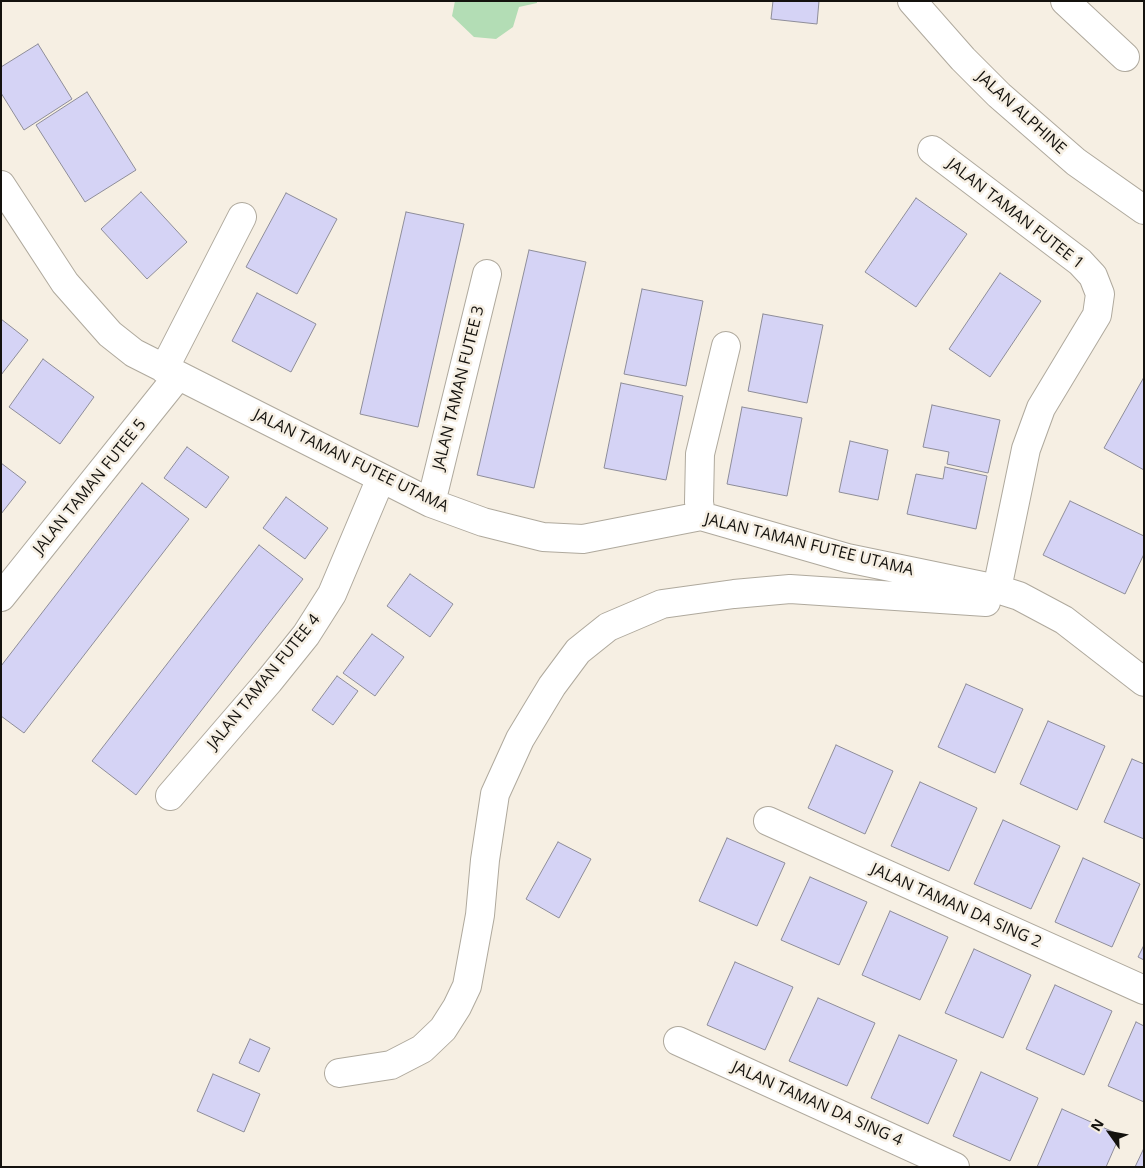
<!DOCTYPE html>
<html>
<head>
<meta charset="utf-8">
<style>
	body { margin:0 }
	#map { position:relative; width:1145px; height:1168px; overflow:hidden; background:#f6efe3; font-family:"Open Sans",sans-serif }
	canvas { display:block }
	.frame { position:absolute; inset:0; border:2px solid #14120e; pointer-events:none }
	.north { position:absolute; left:1085px; top:1108px; width:50px; height:50px; -webkit-text-stroke:4px #f6efe3; paint-order:stroke; rotate:302deg; font-size:14px; font-weight:700; line-height:20px; text-align:center; color:#14120e }
	.north::after { content:''; display:block; margin:auto; width:18px; height:22px; background:#14120e; clip-path:polygon(50% 0,100% 100%,50% 72%,0 100%) }
</style>
</head>
<body>
<div id="map">
<canvas width="1145" height="1168"></canvas>
<div class="frame"></div>
<div class="north">N</div>
</div>
<script>
const context = document.querySelector('canvas').getContext('2d');
context.lineJoin = 'round';
function paint(path, color) { context.fillStyle = color; context.fill(path, 'evenodd'); }
const poly = rows => new Path2D(rows.map(r => 'M' + r).join(''));
function trace(path, color, width, dash) { context.strokeStyle = color; context.lineWidth = width; context.lineCap = dash ? 'butt' : 'round'; context.setLineDash(dash || []); context.stroke(path); }
function write(font, color, halo, rows, align = 'center') {
  context.font = font + ' "Open Sans",sans-serif'; context.lineWidth = 5; context.setLineDash([]); context.textBaseline = 'middle'; context.strokeStyle = halo; context.fillStyle = color; for (const [text, x, y, turn = 0] of rows) {
    context.save(); context.translate(x, y); context.rotate((+turn || 0) * Math.PI / 180); context.textAlign = isNaN(turn) ? turn : align; if (halo) context.strokeText(text, 0, 0); context.fillText(text, 0, 0); context.restore();
  }
}
paint(poly([
	[455,1,537,1,537,3,519,7,513,27,496,39,474,37,452,16]
]), '#b3ddb5');
const building = poly([
	[773,1,819,1,817,24,771,19,773,1],
	[38,44,72,99,24,130,1,93,1,67,38,44],
	[87,92,136,170,85,202,36,125,87,92],
	[141,192,187,242,147,279,101,229,141,192],
	[286,193,337,219,297,294,246,267,286,193],
	[916,198,967,234,916,307,865,272,916,198],
	[406,212,464,224,418,427,360,414,406,212],
	[529,250,586,262,534,488,477,475,529,250],
	[1000,273,1041,301,990,377,949,349,1000,273],
	[642,289,703,301,686,386,624,374,642,289],
	[257,293,316,324,291,372,232,341,257,293],
	[763,314,823,325,807,403,748,391,763,314],
	[1,319,28,340,1,375,1,319],
	[43,359,94,397,60,444,9,407,43,359],
	[1144,377,1144,470,1104,448,1144,377],
	[621,383,683,396,666,480,604,468,621,383],
	[932,405,1000,420,988,473,947,464,949,452,923,447,932,405],
	[742,407,802,418,787,496,727,484,742,407],
	[850,441,888,450,878,500,839,492,850,441],
	[187,447,229,477,206,508,164,478,187,447],
	[1,463,26,482,1,514,1,463],
	[945,467,987,476,976,529,907,514,916,474,943,479,945,467],
	[142,483,189,519,24,733,1,716,1,666,142,483],
	[286,497,328,528,305,559,263,528,286,497],
	[1070,501,1144,536,1144,554,1125,594,1043,555,1070,501],
	[259,545,303,579,136,795,92,761,259,545],
	[410,574,453,604,430,637,387,606,410,574],
	[372,634,404,657,375,696,343,673,372,634],
	[337,676,358,691,333,725,312,710,337,676],
	[966,684,1023,709,995,773,938,747,966,684],
	[1048,721,1105,746,1077,810,1020,784,1048,721],
	[836,745,893,771,865,834,808,808,836,745],
	[1132,759,1144,764,1144,839,1104,822,1132,759],
	[920,782,977,808,949,871,891,846,920,782],
	[1003,820,1060,846,1031,909,974,884,1003,820],
	[727,838,785,863,757,926,699,901,727,838],
	[558,842,591,859,559,918,526,899,558,842],
	[1083,858,1140,884,1112,947,1055,922,1083,858],
	[810,877,867,902,839,965,781,940,810,877],
	[890,911,948,937,920,1000,862,975,890,911],
	[1144,945,1144,960,1138,957,1144,945],
	[974,949,1031,975,1003,1038,945,1013,974,949],
	[735,962,793,987,765,1050,707,1025,735,962],
	[1055,985,1112,1011,1084,1075,1026,1049,1055,985],
	[818,998,875,1023,847,1086,789,1061,818,998],
	[1136,1022,1144,1026,1144,1102,1108,1086,1136,1022],
	[899,1035,957,1060,928,1124,871,1098,899,1035],
	[250,1039,270,1048,259,1072,239,1063,250,1039],
	[981,1072,1038,1098,1010,1161,953,1136,981,1072],
	[213,1074,260,1094,244,1132,197,1111,213,1074],
	[1062,1109,1120,1135,1106,1167,1037,1167,1062,1109],
	[1144,1148,1144,1167,1135,1167,1144,1148]
]);
paint(building, '#d5d3f5');
trace(building, '#8e8d99', 1);
const minor = poly([
	[1065,1,1125,57],
	[932,150,1080,262,1093,276,1100,294,1097,315,1041,408,1026,449,997,589],
	[1,185,65,283,110,334,134,353,431,503,483,522,543,537,583,539,701,516,847,558,997,589,1019,596,1064,620,1144,682],
	[164,369,242,217],
	[431,503,487,274],
	[701,516,699,502,700,454,726,346],
	[1,597,178,376],
	[170,796,269,681,306,635,332,594,381,478],
	[768,821,1144,990],
	[678,1041,955,1167],
	[339,1073,391,1065,422,1049,443,1029,457,1007,467,986,480,915,485,860,495,794,520,739,552,686,578,651,608,627,662,604,734,594,790,589,986,602]
]);
const major = poly([
	[912,1,963,59,999,95,1076,162,1144,210]
]);
trace(minor, '#afa99d', 30);
trace(major, '#afa99d', 30);
trace(minor, '#fff', 28);
trace(major, '#fff', 28);
write('16px', '#14120e', '#f6efe3', [
	["JALAN ALPHINE",1021,113,42],
	["JALAN TAMAN FUTEE 1",1015,214,38],
	["JALAN TAMAN FUTEE 3",459,388,-76],
	["JALAN TAMAN FUTEE UTAMA",351,461,26],
	["JALAN TAMAN FUTEE 5",90,487,-51],
	["JALAN TAMAN FUTEE UTAMA",809,545,14],
	["JALAN TAMAN FUTEE 4",264,682,-51],
	["JALAN TAMAN DA SING 2",956,906,24],
	["JALAN TAMAN DA SING 4",817,1104,24]
]);
</script>
</body>
</html>
